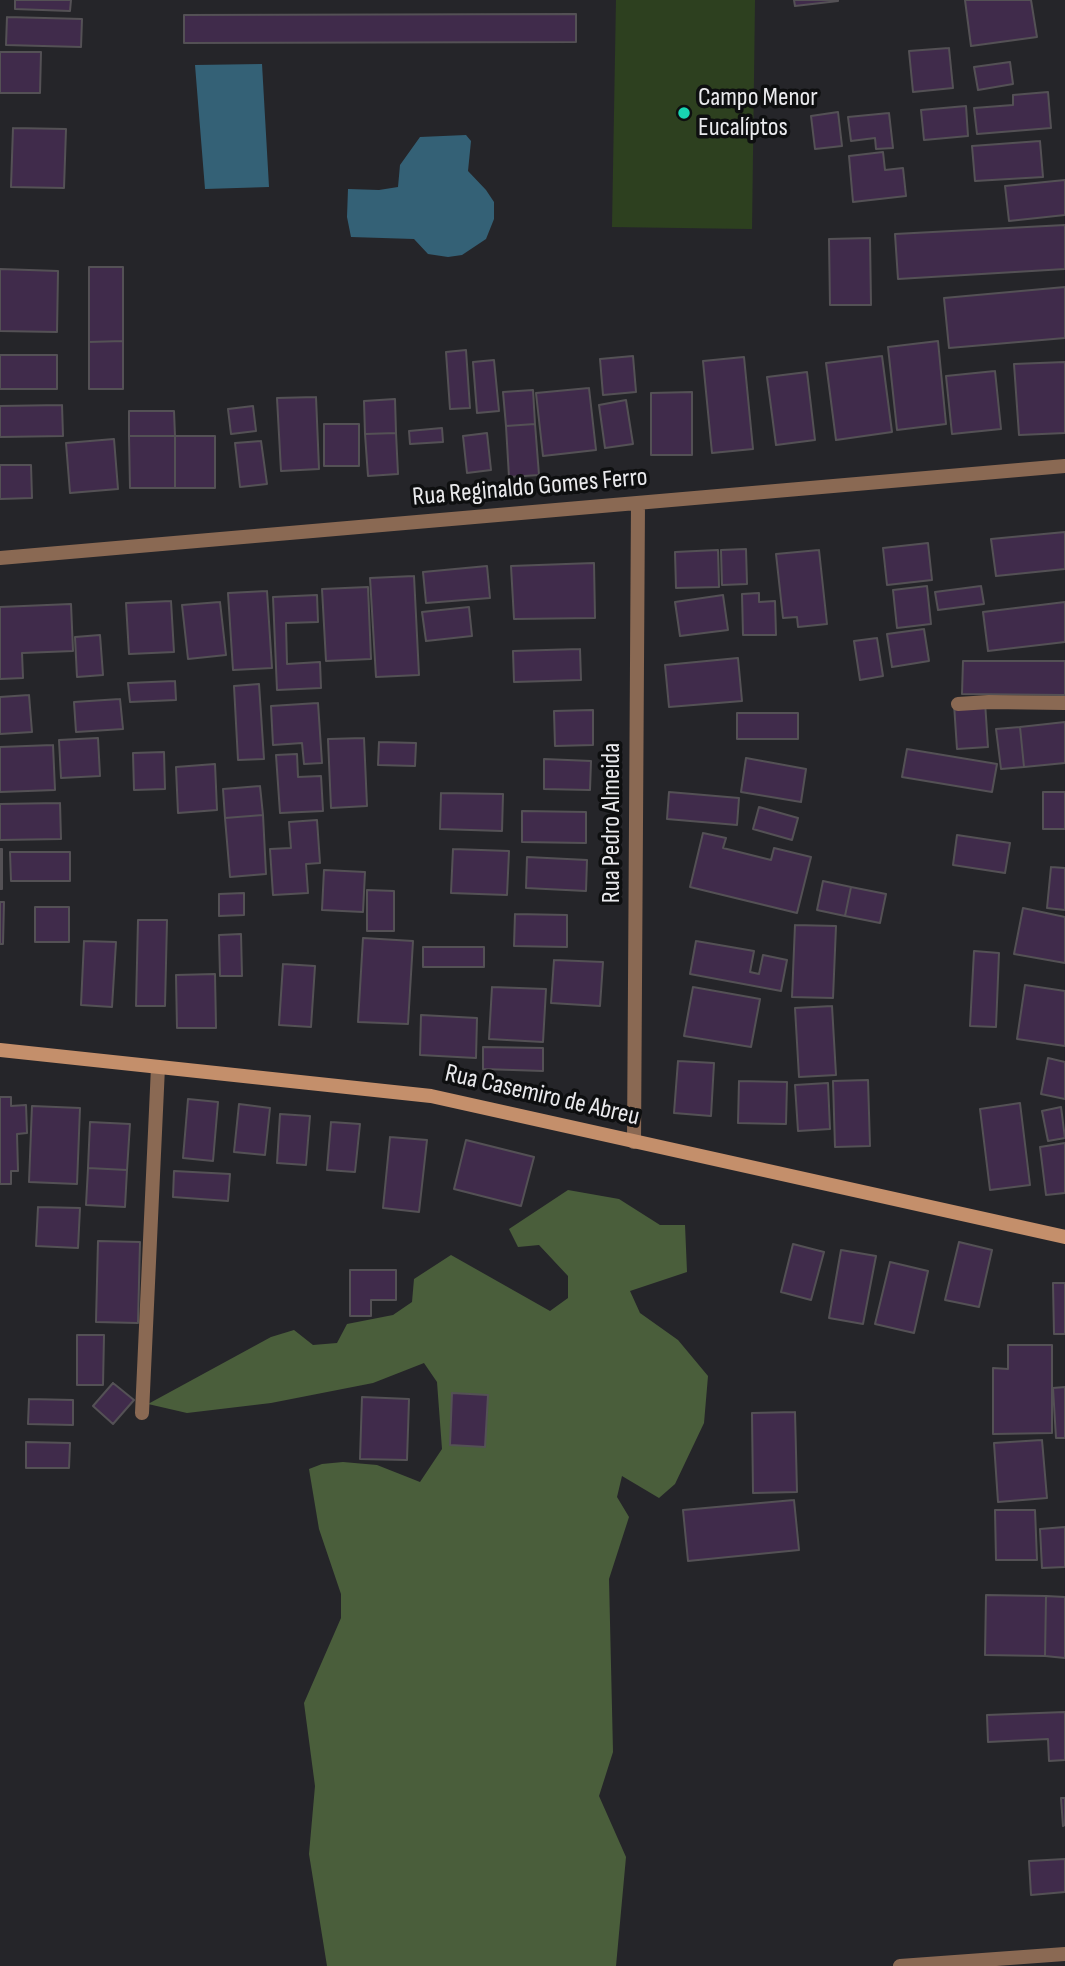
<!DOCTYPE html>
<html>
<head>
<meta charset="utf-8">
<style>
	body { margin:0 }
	canvas { display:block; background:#252529 }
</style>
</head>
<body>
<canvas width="1065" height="1966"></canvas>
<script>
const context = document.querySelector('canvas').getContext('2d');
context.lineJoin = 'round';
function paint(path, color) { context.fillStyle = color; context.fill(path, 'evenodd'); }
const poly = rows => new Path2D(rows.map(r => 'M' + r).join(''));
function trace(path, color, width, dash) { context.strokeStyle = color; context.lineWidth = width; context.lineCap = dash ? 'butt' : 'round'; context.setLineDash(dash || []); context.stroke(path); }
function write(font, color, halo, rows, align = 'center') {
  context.font = font + ' "Sofia Sans Condensed",sans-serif'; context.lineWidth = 7; context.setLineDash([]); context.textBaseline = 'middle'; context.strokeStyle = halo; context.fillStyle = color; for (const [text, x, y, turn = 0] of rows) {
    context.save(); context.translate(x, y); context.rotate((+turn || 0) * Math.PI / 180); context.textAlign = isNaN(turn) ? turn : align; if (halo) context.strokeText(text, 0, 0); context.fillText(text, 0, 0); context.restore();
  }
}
paint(poly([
	[616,0,755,0,752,229,612,227]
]), '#2d401f');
paint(poly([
	[568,1190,619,1199,660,1225,685,1225,687,1272,630,1291,640,1313,678,1340,708,1376,704,1423,675,1484,659,1498,622,1476,617,1497,629,1517,609,1579,613,1752,599,1796,626,1857,616,1966,327,1966,309,1854,315,1786,304,1703,341,1618,341,1594,319,1529,309,1469,322,1464,343,1462,377,1465,420,1482,442,1449,437,1382,424,1363,373,1383,271,1403,187,1413,148,1404,271,1337,294,1330,313,1345,337,1343,347,1324,393,1315,412,1302,414,1279,451,1255,550,1311,568,1298,568,1276,539,1245,518,1247,509,1229]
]), '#4a5e3b');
paint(poly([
	[262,64,269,187,205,189,195,65],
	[466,135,471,141,468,171,486,190,494,202,494,219,486,239,462,255,448,257,428,254,414,239,351,237,347,217,348,189,379,190,398,187,400,165,420,137]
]), '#346176');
const building = poly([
	[15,0,71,0,70,11,15,9,15,0],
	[794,0,838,0,838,1,795,6,794,0],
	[965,0,1031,0,1037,37,971,46,965,0],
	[576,14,576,42,184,43,184,15,576,14],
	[7,17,82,19,81,47,6,45,7,17],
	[949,48,953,88,913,92,909,51,949,48],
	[0,52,41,52,40,93,0,93,0,52],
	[1010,62,1013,84,978,90,974,67,1010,62],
	[1048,92,1051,128,977,134,974,108,1013,105,1013,95,1048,92],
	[966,106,968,136,924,140,921,110,966,106],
	[838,112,842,146,815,149,811,116,838,112],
	[889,113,893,148,876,149,875,138,851,141,848,117,889,113],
	[13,128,66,129,64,188,11,187,13,128],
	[1040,141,1043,177,975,181,972,146,1040,141],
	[883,152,885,170,903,168,906,196,853,202,849,156,883,152],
	[1065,180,1065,215,1009,221,1005,186,1065,180],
	[1065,225,1065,269,898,279,895,234,1065,225],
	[870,238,871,305,830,305,829,239,870,238],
	[89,267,123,267,123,341,89,342,89,267],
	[0,269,58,271,57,332,0,331,0,269],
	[1065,287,1065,338,949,348,944,298,1065,287],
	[123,341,123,389,89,389,89,342,123,341],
	[938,341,946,424,897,430,888,347,938,341],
	[466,350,470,408,450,409,446,352,466,350],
	[0,355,57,355,57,389,0,389,0,355],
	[633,356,636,392,603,395,600,359,633,356],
	[882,356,892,432,836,440,826,363,882,356],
	[744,357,753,449,712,453,703,361,744,357],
	[494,360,499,411,477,413,473,362,494,360],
	[1065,362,1065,433,1019,435,1014,364,1065,362],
	[995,371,1001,429,952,434,946,376,995,371],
	[807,372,815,440,776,445,767,377,807,372],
	[589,388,596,450,543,456,536,393,589,388],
	[533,390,535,424,506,426,503,392,533,390],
	[692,392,692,455,651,455,651,393,692,392],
	[316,397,319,469,281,471,277,398,316,397],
	[395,399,396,433,365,434,364,401,395,399],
	[626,400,633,444,605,448,599,405,626,400],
	[62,405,63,436,0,437,0,406,62,405],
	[253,406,256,431,231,434,228,409,253,406],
	[129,411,174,411,175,436,129,436,129,411],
	[324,424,359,424,359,466,324,466,324,424],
	[535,424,539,475,509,477,506,426,535,424],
	[442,428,443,442,410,444,409,431,442,428],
	[396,433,398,474,368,476,365,434,396,433],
	[487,433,491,470,467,473,463,436,487,433],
	[129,436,175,436,175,488,130,488,129,436],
	[175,436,215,436,215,488,175,488,175,436],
	[114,439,118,489,70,493,66,443,114,439],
	[261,441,267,484,240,487,235,443,261,441],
	[0,465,31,465,32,498,0,499,0,465],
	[1065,532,1065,569,996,576,991,539,1065,532],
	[928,543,932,580,887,585,883,548,928,543],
	[746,549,747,584,722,585,721,550,746,549],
	[718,550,719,587,676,588,675,552,718,550],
	[819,550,827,624,798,627,797,617,783,618,776,554,819,550],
	[594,563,595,618,514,619,511,566,594,563],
	[487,566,490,598,426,603,423,572,487,566],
	[414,576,419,675,376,677,370,578,414,576],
	[927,586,931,624,897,628,893,590,927,586],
	[981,586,984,604,938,610,935,592,981,586],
	[368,587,371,659,326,661,322,589,368,587],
	[267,591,272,668,233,670,228,593,267,591],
	[759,593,759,602,775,601,776,635,743,635,742,594,759,593],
	[317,595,318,622,286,623,287,664,320,662,321,688,277,690,273,597,317,595],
	[723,595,728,630,680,636,675,602,723,595],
	[171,601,174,652,129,654,126,603,171,601],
	[220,602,226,655,188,659,182,605,220,602],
	[1065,602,1065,642,988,651,983,612,1065,602],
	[71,604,73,651,22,653,23,678,0,679,0,607,71,604],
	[469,607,472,636,426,641,422,612,469,607],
	[924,629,929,661,892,667,887,634,924,629],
	[100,635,103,675,77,677,75,637,100,635],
	[877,638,883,676,860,680,854,641,877,638],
	[580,649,581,680,514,682,513,651,580,649],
	[738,658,742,701,669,707,665,665,738,658],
	[963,661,1065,661,1065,695,962,694,963,661],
	[175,681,176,700,130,702,128,683,175,681],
	[259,684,264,759,238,760,234,686,259,684],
	[29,695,32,732,0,734,0,697,29,695],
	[120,699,123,729,76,732,74,702,120,699],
	[985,702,988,747,957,749,954,704,985,702],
	[318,703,322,763,304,764,302,743,273,745,271,706,318,703],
	[593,710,593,745,555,746,554,711,593,710],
	[737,713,798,713,798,739,737,739,737,713],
	[1065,722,1065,763,1024,767,1020,727,1065,722],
	[1020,727,1024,767,1001,769,996,729,1020,727],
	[98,738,100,776,61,778,59,740,98,738],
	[364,738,367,806,331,808,328,739,364,738],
	[379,742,416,743,415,766,378,765,379,742],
	[53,745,55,790,0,792,0,747,53,745],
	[907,749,997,764,992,792,902,777,907,749],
	[164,752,165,789,134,790,133,753,164,752],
	[297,754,298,777,321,776,323,811,280,813,276,755,297,754],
	[746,758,806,769,801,802,741,792,746,758],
	[544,759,591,761,590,790,544,789,544,759],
	[215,764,217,810,178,813,176,767,215,764],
	[260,786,263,815,225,818,223,789,260,786],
	[669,792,739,798,737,825,667,819,669,792],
	[1043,792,1065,792,1065,829,1043,829,1043,792],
	[441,793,503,794,502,831,440,829,441,793],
	[60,803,61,839,0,840,0,804,60,803],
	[759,807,798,818,792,840,753,829,759,807],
	[522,811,586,812,586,843,522,842,522,811],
	[263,815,266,874,230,877,225,818,263,815],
	[317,820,320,863,306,864,308,893,273,895,270,849,291,848,289,822,317,820],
	[703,833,726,838,723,848,771,860,774,848,811,857,797,913,690,887,703,833],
	[957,835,1010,843,1005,873,953,865,957,835],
	[0,849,2,849,2,889,0,889,0,849],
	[453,849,509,851,507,895,451,893,453,849],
	[10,852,70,852,70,881,11,881,10,852],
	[527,857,587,860,586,891,526,888,527,857],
	[1051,867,1065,868,1065,910,1047,908,1051,867],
	[324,870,365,872,363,912,322,910,324,870],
	[823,881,851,887,845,916,817,910,823,881],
	[851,887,886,894,880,923,845,916,851,887],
	[367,890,394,891,394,931,367,931,367,890],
	[244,893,244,915,219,916,219,894,244,893],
	[0,902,4,902,3,944,0,944,0,902],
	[35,907,69,907,69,942,35,942,35,907],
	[1023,908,1065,917,1065,963,1014,954,1023,908],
	[515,914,567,915,567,947,514,946,515,914],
	[138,920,167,920,165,1006,136,1006,138,920],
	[795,925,836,926,833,998,792,997,795,925],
	[241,934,242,976,220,976,219,935,241,934],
	[363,938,413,941,408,1024,358,1022,363,938],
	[84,941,116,942,112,1007,81,1005,84,941],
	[696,941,754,951,750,972,759,974,763,955,787,960,781,991,690,974,696,941],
	[423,947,484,947,484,967,423,967,423,947],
	[974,951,999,953,996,1027,970,1026,974,951],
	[554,960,603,962,600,1006,551,1003,554,960],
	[283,964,315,966,311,1027,279,1025,283,964],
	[215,974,216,1028,177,1028,176,975,215,974],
	[1025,985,1065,991,1065,1046,1017,1039,1025,985],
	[492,987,546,989,543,1042,489,1039,492,987],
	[693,987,760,999,751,1047,684,1036,693,987],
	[832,1006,836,1075,799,1077,795,1008,832,1006],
	[421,1015,477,1018,476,1058,420,1055,421,1015],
	[483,1047,543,1048,543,1071,483,1069,483,1047],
	[1048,1058,1065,1062,1065,1099,1041,1094,1048,1058],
	[678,1061,714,1063,711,1116,674,1113,678,1061],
	[868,1080,870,1146,835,1147,833,1081,868,1080],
	[739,1081,787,1082,786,1124,738,1123,739,1081],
	[828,1083,830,1129,798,1131,795,1085,828,1083],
	[0,1097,11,1097,11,1106,26,1105,27,1133,17,1134,18,1171,11,1171,11,1184,0,1184,0,1097],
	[188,1099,218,1102,213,1161,183,1158,188,1099],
	[1020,1103,1030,1185,990,1190,980,1109,1020,1103],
	[239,1104,270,1108,265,1155,234,1152,239,1104],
	[32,1106,80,1108,77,1184,29,1182,32,1106],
	[1061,1107,1065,1138,1048,1141,1042,1111,1061,1107],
	[280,1114,310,1116,306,1165,277,1163,280,1114],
	[90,1122,130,1124,127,1170,88,1168,90,1122],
	[331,1122,360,1124,355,1172,327,1170,331,1122],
	[390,1137,427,1140,419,1212,383,1208,390,1137],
	[466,1140,534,1157,521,1206,454,1189,466,1140],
	[1065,1143,1065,1193,1046,1195,1040,1147,1065,1143],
	[88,1168,127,1170,125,1207,86,1205,88,1168],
	[174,1171,230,1174,228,1201,173,1197,174,1171],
	[38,1207,80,1208,78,1248,36,1246,38,1207],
	[98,1241,140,1242,138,1323,96,1322,98,1241],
	[959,1242,992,1250,979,1307,945,1300,959,1242],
	[793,1244,824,1252,811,1300,781,1292,793,1244],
	[841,1250,876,1256,863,1324,829,1318,841,1250],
	[890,1262,928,1271,914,1333,875,1324,890,1262],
	[350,1270,396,1270,396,1300,371,1300,371,1316,350,1316,350,1270],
	[1053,1283,1065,1283,1065,1334,1054,1334,1053,1283],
	[77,1335,104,1335,103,1385,77,1385,77,1335],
	[1008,1345,1052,1345,1052,1433,993,1434,993,1368,1008,1369,1008,1345],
	[113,1383,134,1400,113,1424,93,1406,113,1383],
	[1065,1387,1065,1438,1056,1438,1053,1388,1065,1387],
	[452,1393,488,1395,485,1447,450,1445,452,1393],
	[362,1397,409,1399,407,1460,360,1459,362,1397],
	[29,1399,73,1400,73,1425,28,1424,29,1399],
	[795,1412,797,1492,753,1493,752,1413,795,1412],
	[1042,1440,1047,1498,998,1502,994,1443,1042,1440],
	[26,1442,70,1443,69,1468,26,1468,26,1442],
	[794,1500,799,1550,688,1561,683,1510,794,1500],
	[995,1510,1035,1510,1037,1560,996,1560,995,1510],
	[1065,1527,1065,1567,1042,1568,1040,1529,1065,1527],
	[986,1595,1046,1596,1045,1656,985,1655,986,1595],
	[1046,1596,1065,1597,1065,1658,1045,1656,1046,1596],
	[1065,1712,1065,1760,1049,1761,1048,1739,988,1742,987,1715,1065,1712],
	[1061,1798,1065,1798,1065,1825,1063,1826,1061,1798],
	[1065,1859,1065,1892,1031,1895,1029,1861,1065,1859]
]);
paint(building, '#402b4b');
trace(building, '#545155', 2);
trace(poly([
	[958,704,989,702,1065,703],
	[142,1413,158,1067],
	[900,1966,1065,1954]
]), '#8a6953', 14);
trace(poly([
	[0,558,1065,466],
	[634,1142,638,503]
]), '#8a6953', 14);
trace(poly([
	[0,1050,431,1096,1065,1237]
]), '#c48f6b', 14);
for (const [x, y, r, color] of [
	[684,113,7,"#18d5b2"]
]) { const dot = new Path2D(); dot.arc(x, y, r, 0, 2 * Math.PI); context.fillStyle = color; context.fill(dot); trace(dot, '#0e0f10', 2.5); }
write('26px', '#eaeaed', '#0e0f10', [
	["Campo Menor",698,98],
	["Eucalíptos",698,128]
], 'left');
write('26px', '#eaeaed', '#0e0f10', [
	["Rua Reginaldo Gomes Ferro",530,488,-5],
	["Rua Pedro Almeida",612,823,-90],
	["Rua Casemiro de Abreu",542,1096,13]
]);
</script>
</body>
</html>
